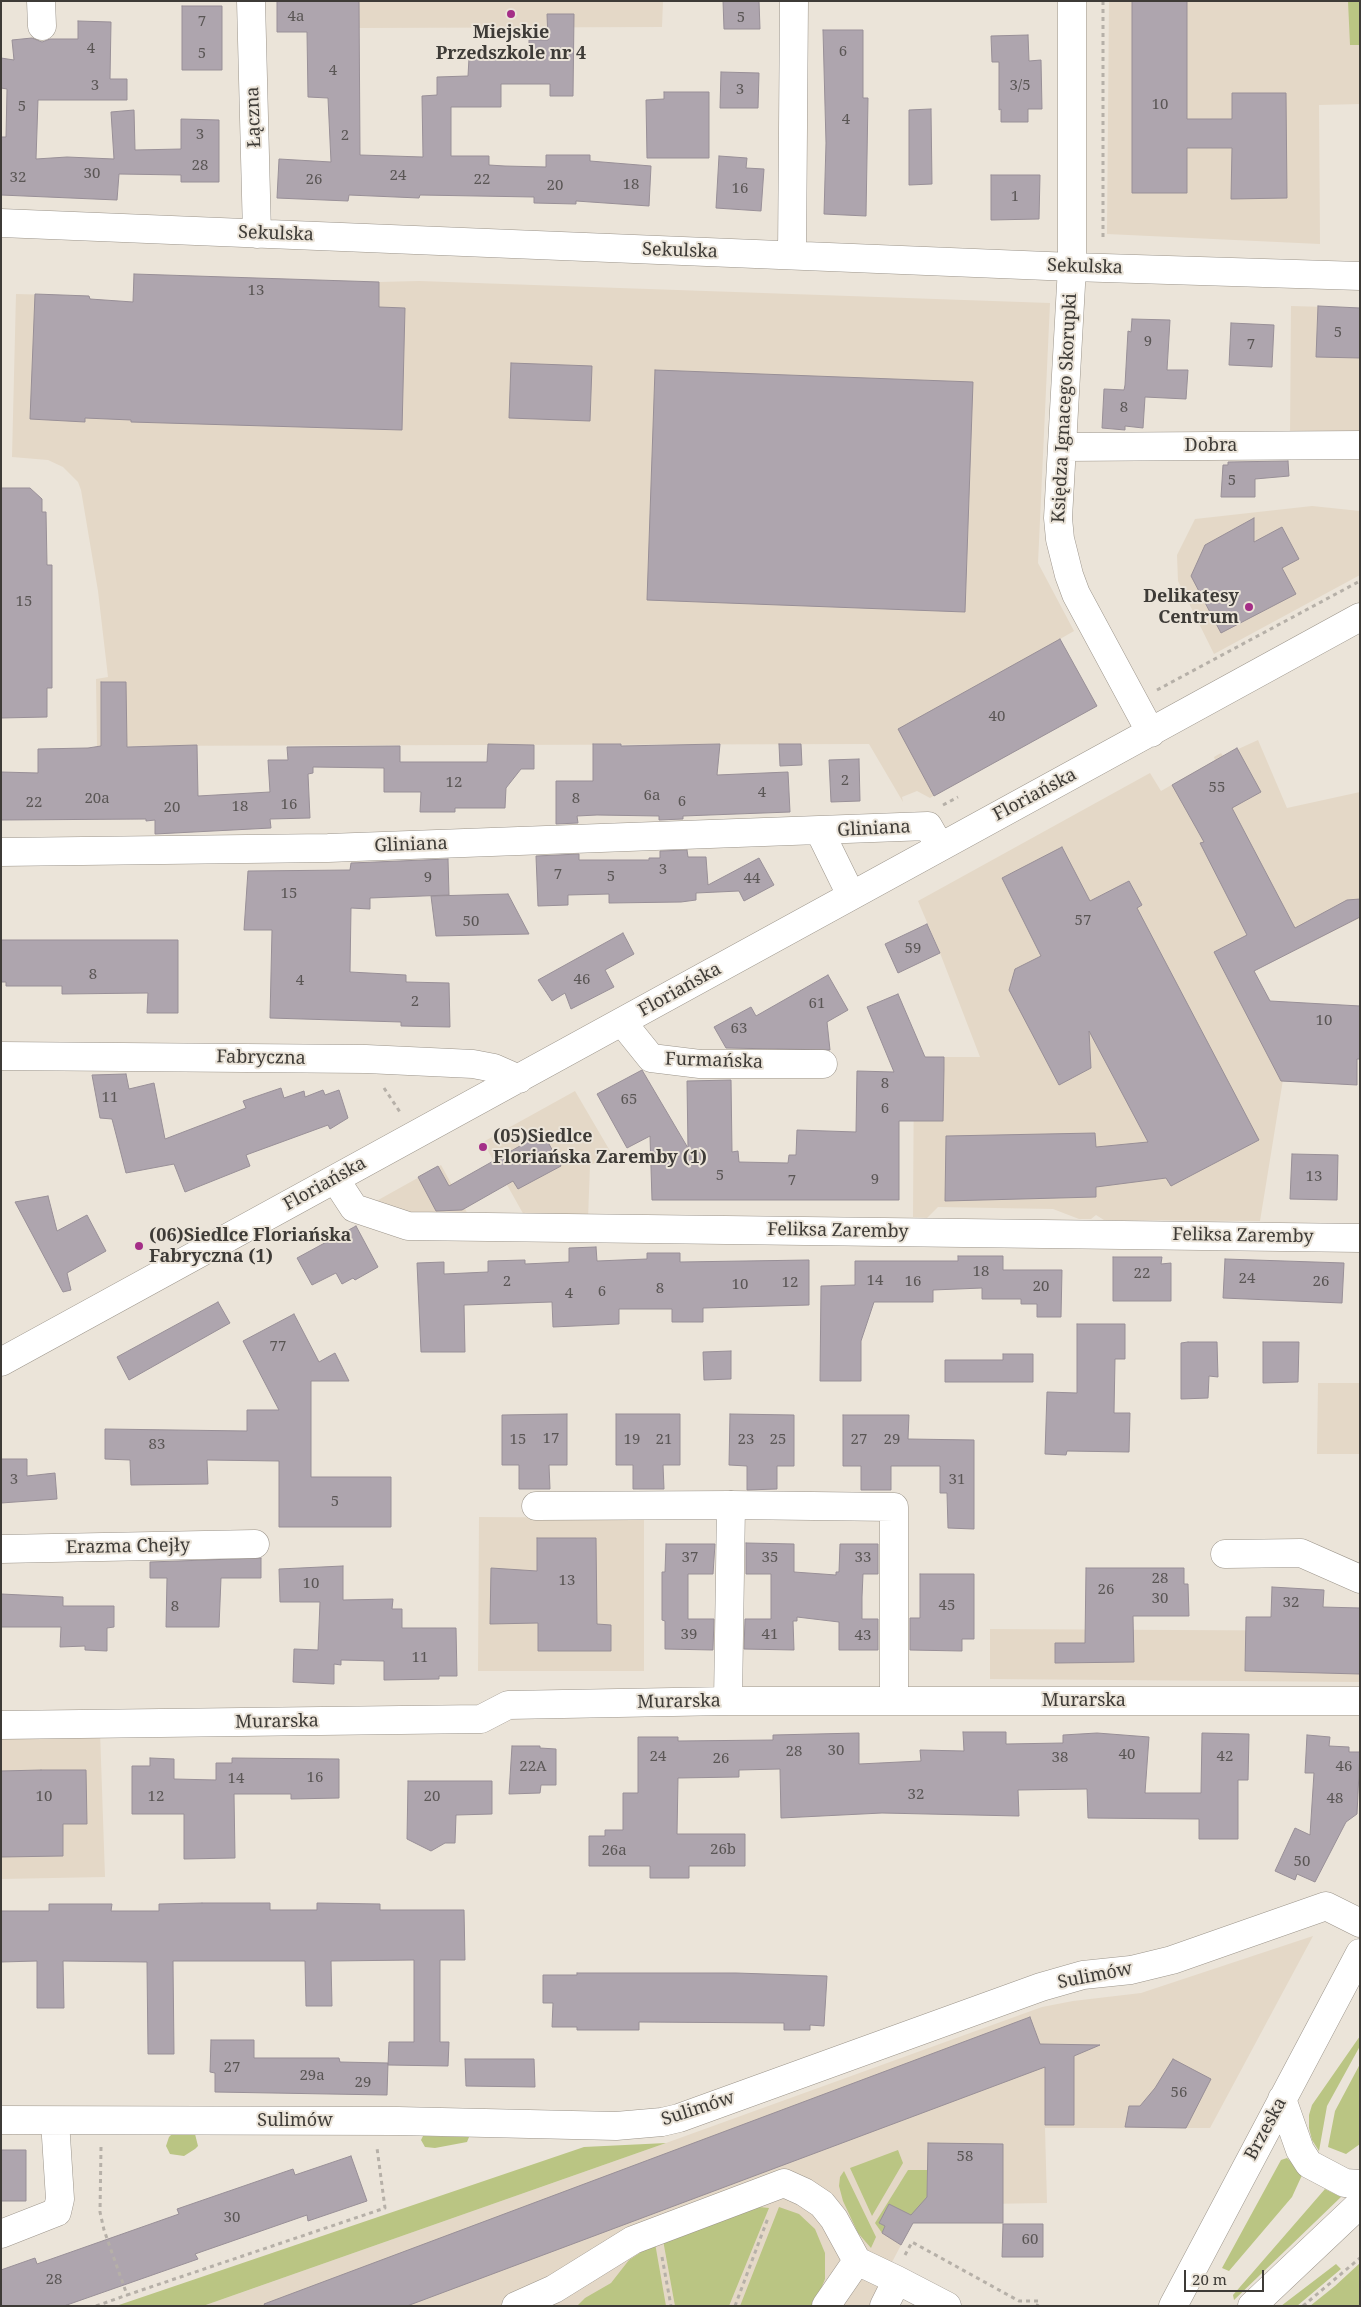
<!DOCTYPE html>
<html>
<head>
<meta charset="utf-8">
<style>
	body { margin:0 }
	#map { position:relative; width:1361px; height:2307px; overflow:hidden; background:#ebe4d9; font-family:"Noto Serif",serif }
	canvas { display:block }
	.frame { position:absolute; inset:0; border:2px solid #3e3b37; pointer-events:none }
	.scale { position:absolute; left:1184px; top:2270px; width:80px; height:22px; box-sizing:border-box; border:2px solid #3e3b37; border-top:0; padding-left:6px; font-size:15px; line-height:18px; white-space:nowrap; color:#3e3b37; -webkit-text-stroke:4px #ebe4d9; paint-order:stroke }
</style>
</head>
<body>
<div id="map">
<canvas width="1361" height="2307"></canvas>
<div class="frame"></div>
<div class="scale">20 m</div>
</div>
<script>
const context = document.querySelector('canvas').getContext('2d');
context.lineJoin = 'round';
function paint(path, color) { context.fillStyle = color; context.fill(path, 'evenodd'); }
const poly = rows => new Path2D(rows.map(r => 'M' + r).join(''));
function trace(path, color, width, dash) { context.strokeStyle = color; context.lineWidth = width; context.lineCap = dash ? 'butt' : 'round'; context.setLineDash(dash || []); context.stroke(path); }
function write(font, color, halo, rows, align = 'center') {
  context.font = font + ' "Noto Serif",serif'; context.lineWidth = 4; context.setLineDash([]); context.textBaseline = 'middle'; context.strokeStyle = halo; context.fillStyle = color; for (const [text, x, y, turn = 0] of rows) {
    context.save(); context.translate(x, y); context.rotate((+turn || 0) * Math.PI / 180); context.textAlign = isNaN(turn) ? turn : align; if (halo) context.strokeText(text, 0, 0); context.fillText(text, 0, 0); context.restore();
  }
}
paint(poly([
	[359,1,663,1,662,27,358,28],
	[1109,1,1360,1,1360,104,1319,105,1320,244,1107,234],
	[134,274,379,282,419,281,1050,303,1038,563,1074,631,1060,639,1097,706,930,798,917,791,902,797,903,802,869,744,97,746,96,679,108,677,98,591,81,490,78,482,63,467,48,460,12,457,16,294,89,296,90,299,133,302],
	[1291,306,1360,308,1360,439,1290,439],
	[1312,506,1360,511,1360,575,1214,654,1178,581,1177,555,1195,519],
	[1258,740,1287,808,1360,792,1360,918,1254,971,1287,1055,1260,1221,1104,1220,1096,1215,1091,1219,1079,1219,1053,1209,938,1207,927,1218,913,1217,914,1057,980,1057,940,953,918,901,1150,773,1161,791,1215,760,1214,757,1221,753,1223,756],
	[575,1091,613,1156,590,1165,588,1219,525,1217,483,1142],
	[441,1165,470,1218,413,1218,371,1204],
	[1318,1383,1360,1383,1360,1454,1317,1454],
	[479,1517,644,1518,644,1671,478,1671],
	[990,1629,1360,1631,1360,1682,990,1679],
	[100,1731,105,1877,1,1879,1,1733],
	[1313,1936,1210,2128,1045,2128,1047,2203,922,2205,869,2306,203,2306,666,2143,1042,2007,1073,2001,1141,1993]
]), '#e4d8c7');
paint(poly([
	[1348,1,1360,1,1360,45,1350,45],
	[1360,2036,1360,2046,1327,2106,1319,2151,1312,2140,1309,2128,1309,2115,1312,2105],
	[1360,2064,1360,2144,1346,2154,1328,2147,1335,2111],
	[174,2132,195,2134,198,2146,195,2149,184,2156,170,2154,166,2146,169,2137],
	[423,2136,469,2137,467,2142,435,2148,425,2147,421,2140],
	[666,2143,203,2306,116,2306,584,2147],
	[898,2150,903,2163,872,2216,850,2168],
	[1287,2158,1303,2173,1292,2197,1229,2271,1222,2268,1281,2160],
	[908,2170,927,2170,927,2196,1003,2197,914,2217,889,2204,879,2223,885,2226,882,2233,875,2223],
	[844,2171,876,2237,871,2248,858,2233,843,2201,839,2186,840,2177],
	[1325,2189,1341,2197,1234,2300,1233,2295],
	[759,2207,769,2208,729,2306,675,2306,663,2240,745,2209],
	[779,2207,799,2214,815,2229,825,2253,825,2279,818,2296,811,2306,740,2306],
	[655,2243,666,2306,577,2306,585,2298,611,2283,629,2260],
	[1360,2263,1360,2306,1310,2306,1335,2286],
	[1336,2264,1341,2269,1297,2306,1281,2306]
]), '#bac583');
const building = poly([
	[277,1,359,1,360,155,423,157,422,96,437,95,437,77,468,76,469,58,529,58,529,40,548,40,547,14,574,14,573,96,550,96,550,84,501,84,501,107,451,107,451,156,489,156,489,165,505,166,546,167,546,155,590,155,590,161,651,166,649,206,576,201,576,204,534,203,534,197,420,195,419,198,349,195,348,201,277,198,279,159,331,162,328,98,308,97,307,32,277,32,277,1],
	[723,1,759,1,760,29,724,29,723,1],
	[1132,1,1187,1,1187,119,1232,119,1232,93,1286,93,1287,198,1231,199,1232,148,1187,148,1187,193,1132,193,1132,1],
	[182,6,222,6,222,70,182,70,182,6],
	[78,21,111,22,110,79,127,79,127,100,38,100,36,159,67,157,114,159,111,112,134,110,135,150,181,149,181,119,219,120,219,182,181,182,181,175,119,174,117,200,1,195,1,137,6,137,7,89,1,88,1,58,14,60,12,40,32,38,42,42,50,39,78,39,78,21],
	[823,30,863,30,863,98,868,98,866,216,824,214,826,143,823,30],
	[1028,35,1029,61,1041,60,1042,109,1028,109,1028,122,1001,122,1001,109,999,110,999,62,992,62,991,36,1028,35],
	[721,72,759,73,758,108,720,108,721,72],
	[664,92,709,92,709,158,647,158,646,100,664,99,664,92],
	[931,109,932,184,909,185,909,110,931,109],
	[719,156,747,158,746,168,764,169,761,211,716,208,719,156],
	[991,175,1040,175,1039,219,991,220,991,175],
	[134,274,379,282,379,307,405,308,402,430,131,422,131,420,85,418,85,422,30,419,35,294,89,296,90,299,133,302,134,274],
	[1318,306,1360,308,1360,358,1316,357,1318,306],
	[1132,319,1170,320,1167,370,1188,370,1186,399,1145,397,1143,428,1125,426,1125,430,1102,428,1104,389,1124,390,1125,385,1128,331,1131,332,1132,319],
	[1231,323,1274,325,1272,367,1229,365,1231,323],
	[511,363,592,366,590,421,509,418,511,363],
	[655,370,973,382,965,612,647,600,655,370],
	[1288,461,1289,476,1255,479,1255,497,1221,497,1223,465,1228,465,1228,462,1288,461],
	[1,488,30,488,42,499,42,512,46,512,47,565,52,565,52,688,47,688,47,717,1,718,1,488],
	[1254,518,1254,542,1282,527,1299,559,1282,568,1296,594,1221,633,1191,576,1205,545,1254,518],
	[1060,639,1097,706,934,796,898,729,1060,639],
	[101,682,126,682,127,747,197,745,198,796,270,792,268,760,288,760,287,747,400,746,400,762,487,762,488,744,534,745,534,769,521,769,506,788,505,808,455,808,455,812,420,812,421,792,384,792,384,768,313,767,313,773,308,774,310,818,270,819,271,828,155,834,155,820,146,821,146,819,1,820,1,772,38,773,38,749,88,748,101,746,101,682],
	[593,744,621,744,621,746,720,744,717,775,788,772,790,812,683,816,683,819,659,820,659,816,597,815,577,816,578,823,556,824,556,781,593,781,593,744],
	[779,744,801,744,802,765,780,766,779,744],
	[1237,748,1261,792,1232,808,1295,928,1347,900,1360,899,1360,917,1254,971,1270,1001,1360,1006,1360,1059,1357,1059,1357,1085,1281,1081,1214,952,1247,935,1200,843,1204,842,1172,785,1237,748],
	[859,759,860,801,831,802,829,760,859,759],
	[1062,847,1090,901,1129,881,1142,905,1137,908,1259,1140,1171,1186,1166,1178,1096,1187,1096,1197,945,1201,946,1136,1095,1133,1096,1147,1148,1142,1089,1031,1091,1068,1059,1085,1009,990,1015,969,1041,956,1002,878,1062,847],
	[687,850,688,857,706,857,708,885,759,858,774,885,744,901,739,891,696,893,696,900,681,902,609,903,609,894,568,895,568,905,538,906,536,856,579,854,579,860,649,860,649,858,660,858,660,851,687,850],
	[448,859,449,895,370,898,370,909,351,908,350,972,406,975,406,982,449,983,450,1027,401,1026,401,1022,270,1018,272,930,244,930,248,871,350,870,351,863,448,859],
	[508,894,529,934,436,936,431,896,508,894],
	[927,924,940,953,898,973,885,944,927,924],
	[623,933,634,954,605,970,614,987,571,1009,565,993,552,1001,538,980,623,933],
	[1,940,178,940,178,1013,147,1013,148,993,62,994,62,986,6,986,6,982,1,982,1,940],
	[828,975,848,1010,827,1022,830,1050,726,1048,714,1027,751,1007,756,1016,828,975],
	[898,994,925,1057,944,1057,944,1069,943,1121,899,1121,899,1200,652,1200,650,1136,627,1148,597,1094,642,1070,688,1148,687,1081,731,1080,732,1152,738,1151,739,1162,788,1163,789,1155,796,1155,797,1130,856,1132,857,1071,894,1072,867,1007,898,994],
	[126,1074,129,1089,154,1083,165,1139,246,1108,243,1101,281,1088,284,1098,304,1091,305,1097,323,1090,325,1095,339,1090,348,1118,330,1129,328,1125,246,1155,250,1166,185,1192,174,1164,126,1173,112,1119,100,1118,92,1075,126,1074],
	[543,1133,561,1166,518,1189,513,1181,462,1210,436,1211,418,1177,438,1166,449,1186,543,1133],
	[1292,1154,1338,1155,1337,1200,1290,1199,1292,1154],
	[48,1196,57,1231,87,1215,106,1251,67,1273,71,1290,63,1292,15,1202,48,1196],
	[356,1226,378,1267,355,1280,353,1278,342,1284,336,1273,312,1285,297,1258,356,1226],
	[596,1247,597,1261,647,1259,647,1253,680,1253,680,1262,809,1260,809,1305,703,1308,703,1322,672,1322,672,1309,619,1309,619,1324,553,1327,552,1302,464,1305,465,1352,421,1352,417,1263,444,1262,444,1274,488,1272,488,1261,525,1260,525,1264,569,1262,569,1248,596,1247],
	[958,1256,1003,1256,1003,1270,1062,1270,1061,1317,1037,1317,1037,1304,1021,1304,1021,1299,982,1299,982,1288,933,1290,933,1302,874,1302,861,1341,861,1381,820,1381,821,1286,855,1285,855,1261,958,1261,958,1256],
	[1113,1257,1162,1257,1161,1264,1171,1263,1171,1301,1113,1301,1113,1257],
	[1225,1259,1344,1263,1342,1303,1223,1298,1225,1259],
	[218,1302,230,1323,129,1380,117,1357,218,1302],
	[294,1314,319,1362,335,1353,349,1381,311,1381,311,1477,391,1477,391,1527,279,1527,279,1461,207,1460,208,1484,131,1485,130,1460,105,1459,105,1429,247,1431,247,1410,279,1410,243,1341,294,1314],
	[1077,1324,1125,1324,1125,1359,1115,1359,1114,1413,1130,1413,1129,1452,1067,1451,1066,1455,1045,1454,1047,1392,1077,1393,1077,1324],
	[1188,1342,1217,1342,1218,1377,1209,1376,1208,1398,1181,1399,1181,1343,1188,1342],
	[1263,1342,1299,1342,1298,1382,1263,1383,1263,1342],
	[731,1351,731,1379,704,1380,703,1352,731,1351],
	[1003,1354,1033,1354,1033,1382,945,1382,945,1360,1003,1360,1003,1354],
	[567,1414,567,1465,549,1465,550,1489,519,1489,519,1465,502,1465,502,1415,567,1414],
	[616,1414,680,1414,680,1465,663,1465,664,1489,633,1489,633,1465,616,1465,616,1414],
	[730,1414,794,1415,794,1466,777,1466,777,1489,747,1490,747,1466,729,1465,730,1414],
	[843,1415,909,1415,908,1439,974,1440,974,1529,948,1528,947,1493,940,1493,940,1466,891,1466,891,1490,861,1490,861,1466,843,1466,843,1415],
	[1,1459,27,1459,27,1476,55,1473,57,1499,1,1503,1,1459],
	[537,1538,596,1538,597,1624,611,1625,611,1651,538,1651,538,1623,490,1624,491,1568,537,1571,537,1538],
	[746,1543,794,1544,794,1572,836,1575,836,1572,839,1572,840,1544,878,1544,878,1574,863,1574,862,1597,862,1619,878,1619,878,1650,839,1650,839,1622,797,1617,797,1621,793,1621,794,1650,744,1649,745,1619,771,1619,771,1574,746,1574,746,1543],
	[666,1544,715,1544,713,1574,688,1574,688,1619,714,1619,713,1650,665,1649,665,1621,662,1620,662,1572,665,1572,666,1544],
	[261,1558,261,1578,221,1578,219,1627,166,1627,167,1578,150,1578,150,1562,261,1558],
	[343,1566,343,1600,393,1599,392,1609,402,1609,402,1628,456,1628,457,1676,439,1676,439,1679,384,1680,384,1661,341,1660,341,1665,334,1664,334,1684,293,1682,294,1649,318,1650,320,1602,280,1602,279,1569,343,1566],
	[1086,1568,1184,1568,1184,1584,1188,1584,1189,1616,1133,1616,1134,1662,1055,1663,1055,1643,1085,1643,1086,1568],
	[920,1574,974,1574,974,1639,962,1639,962,1651,910,1650,910,1618,920,1618,920,1574],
	[1272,1587,1324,1590,1323,1607,1360,1608,1360,1674,1245,1671,1246,1617,1271,1617,1272,1587],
	[1,1594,63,1597,63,1606,114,1606,114,1627,107,1628,107,1651,85,1650,85,1646,60,1647,61,1627,1,1627,1,1594],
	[963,1732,1006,1732,1006,1744,1063,1743,1063,1735,1097,1733,1149,1737,1145,1793,1201,1793,1202,1733,1249,1734,1248,1780,1238,1780,1238,1839,1199,1839,1199,1819,1088,1818,1087,1789,1018,1790,1019,1816,882,1813,781,1818,780,1769,739,1770,739,1777,678,1778,677,1834,745,1834,745,1866,689,1866,689,1878,650,1878,650,1866,589,1866,589,1836,605,1836,605,1830,623,1830,623,1793,638,1793,638,1737,678,1737,678,1741,773,1740,773,1735,859,1733,859,1764,921,1761,920,1750,964,1751,963,1732],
	[1307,1735,1330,1737,1329,1746,1349,1747,1349,1752,1360,1752,1357,1814,1346,1822,1315,1882,1297,1874,1295,1880,1275,1871,1295,1828,1310,1835,1314,1773,1305,1773,1307,1735],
	[512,1746,540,1746,540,1748,556,1749,556,1785,541,1785,540,1793,509,1794,512,1746],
	[150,1758,174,1759,174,1779,216,1780,216,1763,232,1763,232,1758,339,1759,339,1798,291,1799,291,1794,234,1794,235,1858,184,1859,184,1814,132,1814,132,1766,150,1766,150,1758],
	[41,1770,86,1770,87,1824,63,1824,63,1856,1,1857,1,1771,41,1770],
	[408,1781,492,1781,492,1814,456,1815,455,1843,445,1843,431,1851,407,1839,408,1781],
	[202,1903,270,1903,270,1910,317,1910,317,1903,380,1904,380,1910,464,1910,465,1960,440,1960,440,2042,449,2042,448,2066,388,2065,389,2042,414,2042,414,1960,331,1961,332,2006,306,2006,305,1961,173,1961,174,2054,148,2054,147,1962,63,1961,64,2008,37,2008,37,1961,1,1962,1,1911,49,1911,49,1904,112,1904,111,1911,159,1911,159,1904,202,1903],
	[577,1973,736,1973,827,1976,824,2026,810,2025,810,2030,784,2030,784,2023,639,2022,639,2030,577,2030,577,2027,552,2027,553,2003,543,2003,543,1975,577,1975,577,1973],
	[1030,2017,1040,2044,1100,2045,1074,2056,1074,2125,1045,2125,1045,2067,407,2306,265,2306,264,2304,1030,2017],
	[211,2040,254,2040,254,2058,339,2058,340,2062,388,2063,387,2095,215,2092,215,2073,210,2072,211,2040],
	[465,2059,534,2059,535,2087,466,2086,465,2059],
	[1173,2059,1211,2079,1186,2128,1125,2127,1129,2106,1140,2106,1155,2088,1173,2059],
	[928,2143,1003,2144,1003,2223,913,2223,901,2245,882,2233,885,2226,879,2223,889,2204,911,2215,927,2197,928,2143],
	[1,2150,26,2150,26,2201,1,2201,1,2150],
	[351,2156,367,2201,308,2221,307,2215,195,2254,198,2259,64,2306,1,2306,1,2270,35,2258,37,2264,179,2214,177,2209,293,2169,295,2175,351,2156],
	[1003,2224,1043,2224,1043,2257,1002,2257,1003,2224]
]);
paint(building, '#aea5ae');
trace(building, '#988f97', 1);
const minor = poly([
	[41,1,42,26],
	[251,1,257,234],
	[1072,1,1072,267,1058,518,1060,539,1069,575,1076,594,1151,733],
	[1,223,1072,267,1360,276],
	[792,255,794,1],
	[1062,447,1360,445],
	[820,832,851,895],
	[1,852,328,848,928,826,940,847],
	[622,1022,651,1058,700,1064,823,1064],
	[1,1056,366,1059,473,1064,494,1068,519,1079],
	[335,1179,354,1208,408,1226,1360,1238],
	[1,1362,1360,617],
	[536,1506,731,1505,894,1507,894,1701],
	[1,1549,255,1544],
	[1225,1554,1301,1553,1360,1579],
	[728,1701,731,1505],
	[1,1725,481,1719,508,1705,728,1701,1360,1701],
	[1282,2099,1300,2150,1309,2164,1345,2183,1360,2184],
	[1,2120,398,2121,616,2126,662,2122,679,2118,1041,1987,1083,1975,1131,1970,1172,1960,1326,1906,1360,1923],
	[1,2234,57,2212,60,2199,55,2121],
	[516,2306,554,2289,633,2240,784,2183,804,2192,822,2204,834,2219,857,2261],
	[826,2306,857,2261,897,2280],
	[884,2306,897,2280,947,2306],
	[1173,2306,1360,1953]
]);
const major = poly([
	[1252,2306,1360,2204]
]);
trace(minor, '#9b948a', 29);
trace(major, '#9b948a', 29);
trace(poly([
	[1103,1,1103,241],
	[1157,690,1360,581],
	[943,805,958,797],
	[384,1088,400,1112],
	[101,2147,100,2212,104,2230,127,2295,385,2208,377,2148],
	[905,2255,912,2242,1019,2301,1039,2301,1037,2306],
	[662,2257,671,2306],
	[96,2306,127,2295],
	[735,2306,768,2218],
	[1303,2306,1360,2258]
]), '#b6b0a8', 3, [4, 4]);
trace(minor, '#fff', 28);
trace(major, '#fff', 28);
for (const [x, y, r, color] of [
	[511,14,5,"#a42e87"],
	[1249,607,5,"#a42e87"],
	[483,1147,5,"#a42e87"],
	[139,1246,5,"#a42e87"]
]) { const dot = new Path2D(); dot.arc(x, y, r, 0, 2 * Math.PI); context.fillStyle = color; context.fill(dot); trace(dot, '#ebe4d9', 2); }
write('15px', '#5a5655', null, [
	["4a",296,17],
	["5",741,18],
	["7",202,22],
	["4",91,49],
	["6",843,52],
	["5",202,54],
	["4",333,71],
	["3",95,86],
	["3/5",1020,86],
	["3",740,90],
	["10",1160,105],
	["5",22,107],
	["4",846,120],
	["3",200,135],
	["2",345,136],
	["28",200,166],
	["30",92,174],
	["24",398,176],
	["32",18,178],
	["26",314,180],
	["22",482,180],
	["18",631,185],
	["20",555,186],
	["16",740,189],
	["1",1015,197],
	["13",256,291],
	["5",1338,333],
	["9",1148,342],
	["7",1251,345],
	["8",1124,408],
	["5",1232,481],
	["15",24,602],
	["40",997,717],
	["2",845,781],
	["12",454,783],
	["55",1217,788],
	["4",762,793],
	["6a",652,796],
	["20a",97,799],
	["8",576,799],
	["6",682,802],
	["22",34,803],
	["16",289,805],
	["18",240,807],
	["20",172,808],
	["3",663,870],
	["7",558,875],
	["5",611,877],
	["9",428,878],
	["44",752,879],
	["15",289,894],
	["57",1083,921],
	["50",471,922],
	["59",913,949],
	["8",93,975],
	["46",582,980],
	["4",300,981],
	["2",415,1002],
	["61",817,1004],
	["10",1324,1021],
	["63",739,1029],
	["8",885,1084],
	["11",110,1098],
	["65",629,1100],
	["6",885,1109],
	["5",720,1176],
	["13",1314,1177],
	["9",875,1180],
	["7",792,1181],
	["18",981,1272],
	["22",1142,1274],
	["24",1247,1279],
	["14",875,1281],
	["2",507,1282],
	["16",913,1282],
	["26",1321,1282],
	["12",790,1283],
	["10",740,1285],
	["20",1041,1287],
	["8",660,1289],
	["6",602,1292],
	["4",569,1294],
	["77",278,1347],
	["17",551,1439],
	["15",518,1440],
	["19",632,1440],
	["21",664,1440],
	["23",746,1440],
	["25",778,1440],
	["27",859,1440],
	["29",892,1440],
	["83",157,1445],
	["3",14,1480],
	["31",957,1480],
	["5",335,1502],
	["37",690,1558],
	["35",770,1558],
	["33",863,1558],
	["28",1160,1579],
	["13",567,1581],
	["10",311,1584],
	["26",1106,1590],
	["30",1160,1599],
	["32",1291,1603],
	["45",947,1606],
	["8",175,1607],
	["39",689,1635],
	["41",770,1635],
	["43",863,1636],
	["11",420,1658],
	["30",836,1751],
	["28",794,1752],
	["40",1127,1755],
	["24",658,1757],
	["42",1225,1757],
	["38",1060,1758],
	["26",721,1759],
	["22A",533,1767],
	["46",1344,1767],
	["16",315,1778],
	["14",236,1779],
	["32",916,1795],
	["10",44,1797],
	["12",156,1797],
	["20",432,1797],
	["48",1335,1799],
	["26b",723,1850],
	["26a",614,1851],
	["50",1302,1862],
	["27",232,2068],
	["29a",312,2076],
	["29",363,2083],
	["56",1179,2093],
	["58",965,2157],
	["30",232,2218],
	["60",1030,2240],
	["28",54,2280]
]);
write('bold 18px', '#3e3b37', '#ebe4d9', [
	["Miejskie",511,33,"center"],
	["Przedszkole nr 4",511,54,"center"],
	["Delikatesy",1239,597,"right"],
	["Centrum",1239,618,"right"],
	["(05)Siedlce",493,1137],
	["Floriańska Zaremby (1)",493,1158],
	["(06)Siedlce Floriańska",149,1236],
	["Fabryczna (1)",149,1257]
], 'left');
write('18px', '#3e3b37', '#ebe4d9', [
	["Łączna",254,117,-92],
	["Sekulska",276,234,2],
	["Sekulska",680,251,2],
	["Sekulska",1085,267,2],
	["Księdza Ignacego Skorupki",1065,408,-87],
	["Dobra",1211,446],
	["Floriańska",1035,795,-28],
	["Gliniana",874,829,-3],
	["Gliniana",411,845,-2],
	["Floriańska",680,990,-29],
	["Fabryczna",261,1058,1],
	["Furmańska",714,1061,2],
	["Floriańska",325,1184,-29],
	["Feliksa Zaremby",838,1231,1],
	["Feliksa Zaremby",1243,1236,1],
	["Erazma Chejły",128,1547,-1],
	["Murarska",1084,1701],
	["Murarska",679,1702,-1],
	["Murarska",277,1722,-1],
	["Sulimów",1095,1976,-11],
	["Sulimów",698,2109,-18],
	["Sulimów",295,2121],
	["Brzeska",1266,2129,-62]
]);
</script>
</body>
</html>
